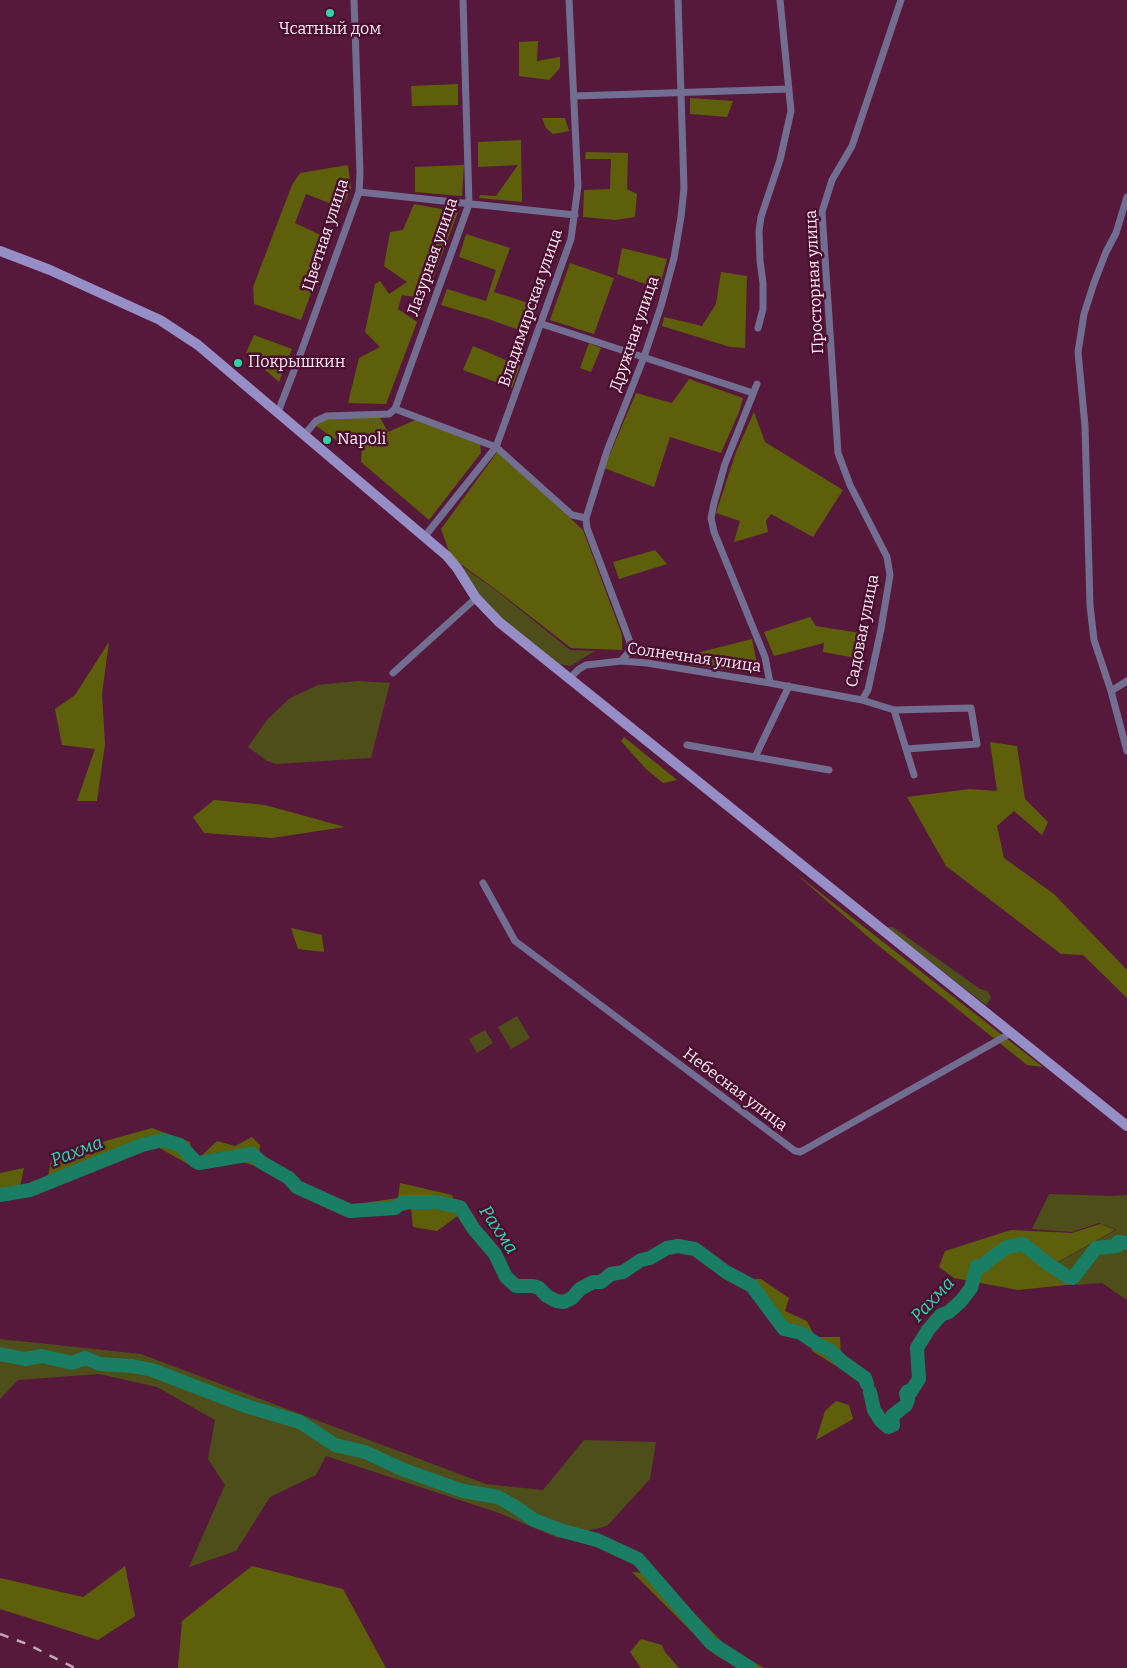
<!DOCTYPE html>
<html>
<head>
<meta charset="utf-8">
<style>
	body { margin:0 }
	canvas { display:block; background:#56193b }
</style>
</head>
<body>
<canvas width="1127" height="1668"></canvas>
<script>
const context = document.querySelector('canvas').getContext('2d');
context.lineJoin = 'round';
function paint(path, color) { context.fillStyle = color; context.fill(path, 'evenodd'); }
const poly = rows => new Path2D(rows.map(r => 'M' + r).join(''));
function trace(path, color, width, dash) { context.strokeStyle = color; context.lineWidth = width; context.lineCap = dash ? 'butt' : 'round'; context.setLineDash(dash || []); context.stroke(path); }
function write(font, color, halo, rows, align = 'center') {
  context.font = font + ' Bitter,serif'; context.lineWidth = 5; context.setLineDash([]); context.textBaseline = 'middle'; context.strokeStyle = halo; context.fillStyle = color; for (const [text, x, y, turn = 0] of rows) {
    context.save(); context.translate(x, y); context.rotate((+turn || 0) * Math.PI / 180); context.textAlign = isNaN(turn) ? turn : align; if (halo) context.strokeText(text, 0, 0); context.fillText(text, 0, 0); context.restore();
  }
}
paint(poly([
	[456,562,497,591,570,650,595,651,570,666,559,664,509,626,485,602],
	[359,681,390,683,371,758,276,764,267,761,248,747,267,720,290,698,318,685],
	[886,927,893,927,980,989,988,991,991,998,986,1005],
	[517,1016,530,1038,511,1049,498,1027],
	[485,1030,493,1043,477,1053,469,1039],
	[1049,1194,1113,1196,1127,1195,1127,1300,1102,1283,1077,1285,1077,1278,1060,1275,1048,1268,1116,1230,1099,1223,1072,1232,1032,1229],
	[0,1339,141,1354,486,1484,543,1490,584,1440,656,1442,650,1479,607,1526,558,1538,499,1513,326,1456,316,1475,270,1497,236,1551,189,1567,225,1485,208,1459,215,1420,157,1387,99,1374,18,1380,0,1399]
]), '#4d4e19');
paint(poly([
	[538,41,537,61,560,57,560,68,549,80,519,76,519,42],
	[458,84,458,105,412,106,411,86],
	[690,98,733,101,727,117,690,114],
	[542,118,565,118,569,131,553,134,546,128],
	[521,140,522,202,479,198,480,195,496,196,518,165,478,167,478,142],
	[586,152,628,153,627,189,637,194,635,217,615,220,583,217,584,190,610,189,611,159,585,159],
	[348,165,351,188,342,208,306,194,295,223,331,240,301,320,254,304,253,287,292,185,300,173],
	[464,165,462,196,415,192,415,167],
	[414,204,458,212,431,284,421,298,402,295,398,309,417,322,386,404,348,403,359,358,380,347,365,332,375,284,380,281,389,294,407,282,384,266,390,232,403,230],
	[466,234,510,248,494,292,538,306,528,333,485,318,441,305,447,289,486,301,496,270,459,257],
	[622,248,667,259,659,289,617,274],
	[570,263,614,278,594,334,550,320],
	[721,272,747,276,745,348,730,347,662,326,664,317,702,326,716,304],
	[254,335,292,349,279,382,246,353],
	[589,343,601,348,591,372,580,368],
	[473,346,520,366,512,388,463,370],
	[689,379,743,398,739,412,721,453,670,437,654,487,604,468,636,393,672,403],
	[754,412,765,442,843,490,813,537,771,514,766,521,768,532,734,542,740,521,716,513,736,452],
	[328,416,379,416,388,432,415,420,480,443,481,453,429,520,361,462,362,446,355,433,340,443,315,425],
	[498,451,583,530,622,635,622,650,571,648,498,591,451,557,441,529],
	[655,550,667,564,619,579,613,562],
	[810,617,816,626,866,634,862,659,823,652,824,643,774,656,764,632],
	[752,639,759,674,691,665,689,655],
	[109,642,102,694,105,744,97,801,77,801,95,749,62,745,55,709,75,695],
	[624,737,677,780,663,783,646,769,621,741],
	[990,742,1017,746,1025,799,1048,822,1042,835,1014,811,997,826,1004,858,1054,894,1127,970,1127,998,1083,955,1061,954,946,866,907,797,970,789,997,791],
	[214,800,265,805,345,827,272,838,204,833,193,817],
	[795,873,1043,1067,1027,1065,874,942],
	[291,928,322,935,324,952,298,949],
	[152,1128,190,1142,193,1167,156,1146,46,1187,52,1156],
	[252,1137,260,1145,258,1167,237,1160,212,1164,200,1157,217,1141,235,1146],
	[24,1168,20,1186,0,1192,0,1173],
	[400,1183,452,1195,459,1215,437,1231,413,1227,411,1209,380,1216,363,1216,349,1205,398,1198],
	[1100,1224,1115,1230,1047,1268,1059,1277,1077,1279,1076,1284,1018,1290,954,1278,939,1267,945,1251,1011,1230,1072,1233],
	[749,1279,761,1279,789,1298,785,1311,807,1321,815,1337,840,1337,841,1354,852,1376,812,1351,811,1343,785,1335,769,1303],
	[836,1401,849,1405,853,1419,816,1440,825,1411],
	[125,1566,135,1616,98,1640,0,1609,0,1578,83,1597],
	[252,1566,343,1589,386,1668,178,1668,182,1621],
	[632,1572,656,1574,725,1645,764,1668,737,1668,714,1654],
	[641,1639,662,1645,665,1652,679,1668,641,1668,630,1652]
]), '#5e5f0a');
trace(poly([
	[0,1195,30,1190,142,1145,163,1140,180,1145,195,1161,199,1163,252,1154,261,1162,289,1178,297,1187,350,1211,395,1208,403,1202,435,1202,460,1207,473,1228,495,1254,506,1277,516,1286,533,1286,539,1288,547,1296,556,1301,564,1302,572,1298,580,1289,593,1282,601,1282,611,1274,623,1272,641,1260,650,1258,667,1248,678,1246,695,1249,726,1272,752,1286,784,1329,801,1333,820,1346,828,1349,844,1363,865,1378,867,1384],
	[0,1354,25,1359,42,1356,72,1363,85,1358,100,1364,132,1366,152,1370,246,1406,300,1422,335,1445,365,1452,404,1470,463,1491,498,1497,517,1508,534,1520,563,1531,597,1540,638,1559,711,1643,750,1668],
	[870,1392,874,1410,881,1421,888,1427,893,1425,892,1416,906,1405,908,1399,906,1394,908,1391,910,1393,919,1379,917,1348,928,1330,941,1315,949,1312,961,1301,971,1288,977,1266,983,1266,989,1260,1007,1247,1023,1244,1047,1263,1068,1277,1073,1278,1096,1248,1117,1246,1118,1242,1127,1243]
]), '#197e63', 14);
trace(poly([
	[463,0,469,204,395,409,496,447,572,515,586,518],
	[575,96,789,89],
	[359,192,575,215],
	[1127,197,1116,233,1106,252,1094,283,1084,314,1078,352,1085,426,1090,605,1094,640,1111,691,1127,751],
	[542,324,753,393],
	[758,328,763,309,763,283,760,261,759,231,761,217,780,160,791,111,780,0],
	[757,384,725,464,714,503,711,518,714,532,765,657,770,683],
	[278,412,300,355,359,192,360,173,354,0],
	[305,434,316,421,327,416,389,414,395,409],
	[425,536,496,447,571,239,578,186,569,0],
	[621,661,629,652,630,642,587,528,586,518,607,451,644,357,661,306,674,258,681,217,684,188,678,0],
	[393,673,476,598],
	[570,678,579,669,586,665,621,661,647,663,770,683,862,700,894,710,914,775],
	[1111,691,1127,681],
	[862,700,868,690,881,629,890,575,887,557,850,485,838,453,822,212,832,180,852,146,901,0],
	[894,710,971,708,977,744,906,749],
	[687,745,755,757,789,686],
	[755,757,829,770],
	[483,883,515,941,795,1151,800,1152,804,1150,1011,1033]
]), '#726e92', 7);
trace(poly([
	[0,251,50,270,160,320,198,345,447,556,457,568,476,598,499,622,1127,1126]
]), '#958ec7', 10);
trace(poly([
	[0,1634,27,1644,75,1668]
]), '#c6a7b7', 2.5, [9, 9]);
for (const [x, y, r, color] of [
	[330,13,5,"#31d4a9"],
	[238,363,5,"#31d4a9"],
	[327,440,5,"#31d4a9"]
]) { const dot = new Path2D(); dot.arc(x, y, r, 0, 2 * Math.PI); context.fillStyle = color; context.fill(dot); trace(dot, '#4b0e31', 2); }
write('16px', '#fdecf3', '#4b0e31', [
	["Чсатный дом",330,30,"center"],
	["Покрышкин",248,363],
	["Napoli",337,440]
], 'left');
write('16px', '#fdecf3', '#4b0e31', [
	["Цветная улица",326,235,-72],
	["Лазурная улица",433,257,-71],
	["Просторная улица",815,282,-93],
	["Владимирская улица",531,308,-71],
	["Дружная улица",635,334,-71],
	["Садовая улица",863,631,-79],
	["Солнечная улица",694,658,8],
	["Небесная улица",735,1090,37]
]);
write('italic 18px', '#28deaf', '#4b0e31', [
	["Рахма",77,1152,-21],
	["Рахма",498,1230,56],
	["Рахма",933,1300,-47]
]);
</script>
</body>
</html>
